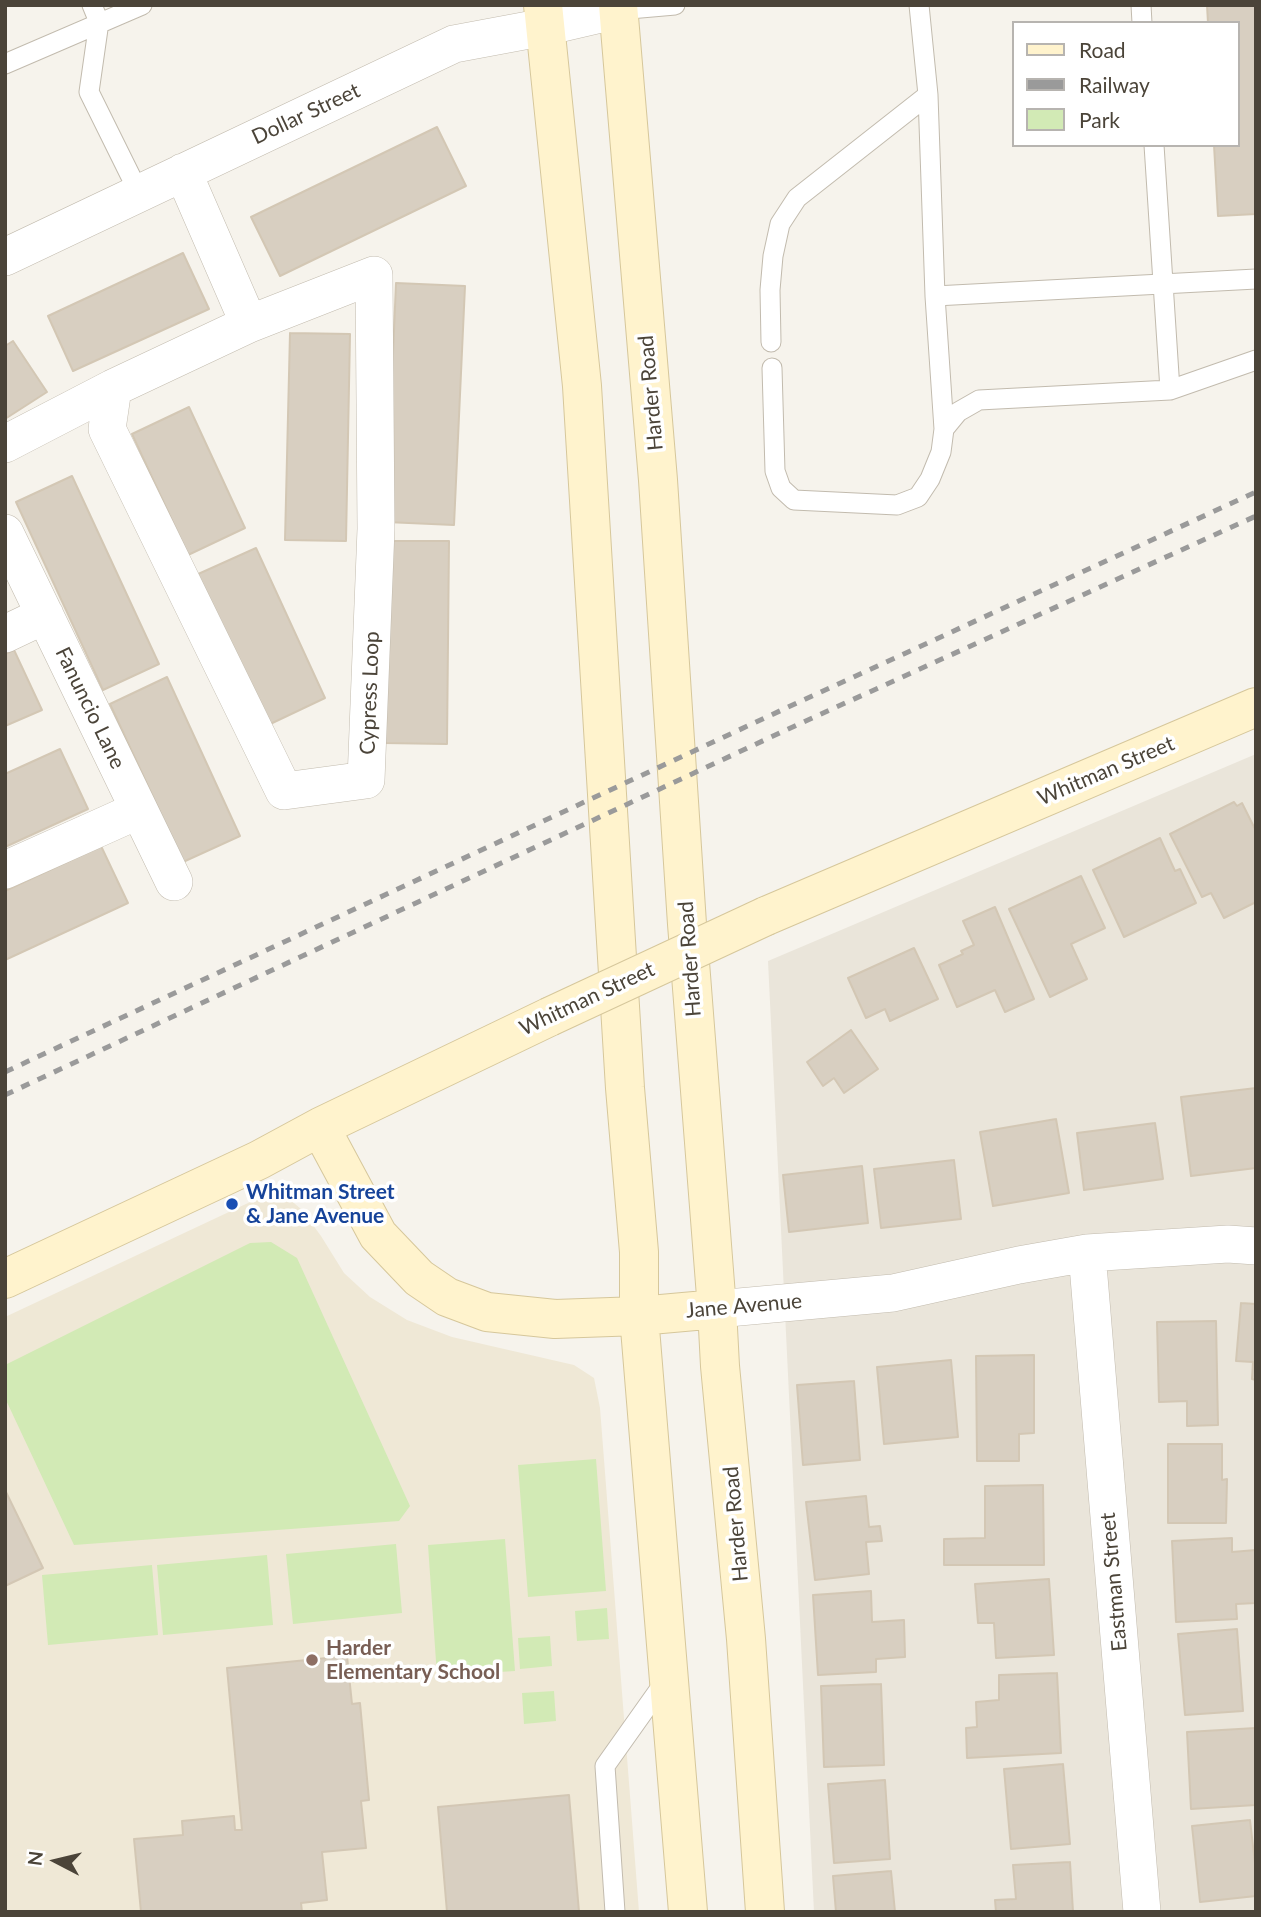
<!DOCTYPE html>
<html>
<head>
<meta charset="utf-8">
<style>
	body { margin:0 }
	#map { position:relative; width:1261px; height:1917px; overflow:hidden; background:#f6f3ec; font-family:Lato,sans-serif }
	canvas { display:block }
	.frame { position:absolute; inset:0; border:7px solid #4b4439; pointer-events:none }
	.legend { position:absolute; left:1012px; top:21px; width:228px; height:126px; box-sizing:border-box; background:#fff; border:2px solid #b7b4b0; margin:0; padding:9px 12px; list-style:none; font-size:21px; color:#4b4439 }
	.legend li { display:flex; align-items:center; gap:14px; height:35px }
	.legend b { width:35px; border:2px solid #b7b4b0 }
	.north { position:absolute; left:21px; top:1826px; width:70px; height:70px; -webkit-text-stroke:5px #fff; paint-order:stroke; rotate:277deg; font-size:19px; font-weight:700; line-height:28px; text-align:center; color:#4b4439 }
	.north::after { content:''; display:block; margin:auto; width:24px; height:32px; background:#4b4439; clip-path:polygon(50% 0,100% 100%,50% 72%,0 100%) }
</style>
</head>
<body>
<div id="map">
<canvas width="1261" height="1917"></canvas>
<div class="frame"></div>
<ul class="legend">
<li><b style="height:9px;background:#fff3cd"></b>Road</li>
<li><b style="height:9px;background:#9a9a9a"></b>Railway</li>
<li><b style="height:19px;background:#d2eab5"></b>Park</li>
</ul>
<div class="north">N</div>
</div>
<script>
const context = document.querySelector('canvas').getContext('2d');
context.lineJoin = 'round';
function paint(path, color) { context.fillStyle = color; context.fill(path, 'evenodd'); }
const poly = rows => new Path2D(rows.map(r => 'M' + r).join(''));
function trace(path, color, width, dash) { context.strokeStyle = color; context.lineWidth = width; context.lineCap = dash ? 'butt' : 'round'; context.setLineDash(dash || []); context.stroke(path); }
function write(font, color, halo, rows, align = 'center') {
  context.font = font + ' Lato,sans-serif'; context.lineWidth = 7; context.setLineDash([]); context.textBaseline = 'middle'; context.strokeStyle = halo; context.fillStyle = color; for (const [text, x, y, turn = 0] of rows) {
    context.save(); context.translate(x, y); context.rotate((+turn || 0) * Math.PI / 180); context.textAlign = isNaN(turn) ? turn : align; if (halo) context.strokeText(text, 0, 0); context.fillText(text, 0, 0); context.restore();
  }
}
paint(poly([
	[1256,754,1256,1912,814,1912,768,961]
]), '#eae5da');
paint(poly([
	[263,1196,288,1198,301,1209,321,1236,344,1273,370,1297,407,1320,452,1337,574,1365,594,1378,600,1408,639,1912,5,1912,5,1317]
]), '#efe8d6');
paint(poly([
	[271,1242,297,1258,410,1506,399,1521,74,1545,5,1398,5,1365,250,1243],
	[596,1459,606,1591,528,1597,518,1465],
	[505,1539,515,1671,437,1676,428,1545],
	[396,1544,402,1613,293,1624,286,1554],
	[267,1555,273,1625,163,1635,157,1565],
	[152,1565,158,1635,48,1645,42,1575],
	[607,1608,609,1639,577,1641,575,1611],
	[550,1636,552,1666,520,1669,518,1638],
	[554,1691,556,1721,524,1724,522,1693]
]), '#d2eab5');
const building = poly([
	[1207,5,1256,5,1256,214,1218,216,1214,145,1238,145,1238,23,1208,23,1207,5],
	[437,127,466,186,280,276,251,217,437,127],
	[183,253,209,309,73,371,48,316,183,253],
	[396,283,465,286,454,525,386,522,396,283],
	[290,333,350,334,346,541,285,540,290,333],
	[13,341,47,392,5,419,5,346,13,341],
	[189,407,245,528,188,555,132,434,189,407],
	[72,476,159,664,103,690,16,502,72,476],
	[387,541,449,541,447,744,384,743,387,541],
	[256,548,325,698,266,726,196,575,256,548],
	[14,650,42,710,5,726,5,654,14,650],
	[167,677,240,836,183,862,110,704,167,677],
	[60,749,88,809,5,847,5,774,60,749],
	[1234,802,1237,806,1242,803,1256,831,1256,902,1224,918,1211,893,1202,897,1170,834,1234,802],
	[1160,838,1175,871,1180,869,1196,903,1124,937,1093,870,1160,838],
	[101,846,128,903,5,960,5,891,101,846],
	[1081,876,1105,928,1071,944,1087,979,1050,997,1009,909,1081,876],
	[995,907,1034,999,1005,1012,995,990,957,1007,939,965,963,954,961,951,974,945,963,921,995,907],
	[914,948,938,999,890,1021,885,1009,866,1018,848,978,914,948],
	[851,1030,878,1069,844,1093,834,1078,823,1086,807,1062,851,1030],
	[1256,1088,1256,1168,1191,1176,1181,1097,1256,1088],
	[1056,1119,1069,1193,993,1206,980,1132,1056,1119],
	[1155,1123,1163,1179,1084,1190,1077,1133,1155,1123],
	[954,1160,961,1219,881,1228,874,1169,954,1160],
	[862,1166,868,1223,789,1232,783,1175,862,1166],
	[1241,1303,1256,1304,1256,1380,1252,1379,1253,1362,1236,1361,1241,1303],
	[1216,1321,1218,1425,1187,1426,1187,1401,1159,1402,1157,1322,1216,1321],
	[1034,1355,1034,1433,1019,1434,1019,1461,977,1461,976,1356,1034,1355],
	[951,1360,958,1437,884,1444,877,1367,951,1360],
	[854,1381,860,1460,803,1465,797,1385,854,1381],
	[1168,1444,1222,1444,1222,1480,1227,1479,1226,1523,1168,1523,1168,1444],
	[1043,1485,1044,1565,944,1565,944,1539,985,1538,985,1486,1043,1485],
	[5,1490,43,1568,5,1586,5,1490],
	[866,1496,869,1527,880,1526,882,1541,866,1542,869,1574,815,1580,806,1502,866,1496],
	[1232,1538,1232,1552,1256,1550,1256,1603,1236,1604,1237,1619,1176,1622,1172,1541,1232,1538],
	[1049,1579,1054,1655,996,1658,994,1623,978,1623,975,1584,1049,1579],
	[871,1591,872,1622,904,1620,905,1657,876,1659,876,1672,818,1675,813,1595,871,1591],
	[1237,1629,1243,1711,1185,1715,1178,1634,1237,1629],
	[347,1656,352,1704,360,1703,369,1800,361,1801,366,1848,322,1852,327,1900,301,1903,302,1912,141,1912,134,1839,183,1835,182,1821,234,1816,235,1830,242,1830,227,1668,347,1656],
	[1057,1673,1061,1753,967,1758,966,1728,977,1727,976,1702,999,1700,999,1675,1057,1673],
	[881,1684,884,1765,824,1767,821,1686,881,1684],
	[1256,1728,1256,1805,1191,1809,1187,1732,1256,1728],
	[1063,1764,1070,1844,1011,1849,1004,1769,1063,1764],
	[885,1780,890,1859,834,1863,828,1784,885,1780],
	[569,1795,579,1912,447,1912,438,1807,569,1795],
	[1250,1820,1256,1872,1256,1896,1200,1902,1192,1826,1250,1820],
	[1070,1862,1073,1912,996,1912,995,1900,1016,1899,1013,1865,1070,1862],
	[891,1871,895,1912,836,1912,833,1876,891,1871]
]);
paint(building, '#d8cfc1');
trace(building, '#d3c7b4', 2);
const lane = poly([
	[92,5,99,22,89,92,139,193],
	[919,5,928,95,935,296,944,429],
	[1141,5,1142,23],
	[618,10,675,5],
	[5,64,142,5],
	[1154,145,1170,390,1256,360],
	[935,296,1256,279],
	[771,342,770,290,773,256,780,224,797,198,928,95],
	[772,368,775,471,781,488,794,500,897,505,918,497,930,479,941,452,944,429,958,412,979,400,1170,390],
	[615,1912,605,1766,666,1680]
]);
const street = poly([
	[183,172,249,324,113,388,107,429,284,791,366,780,376,529,374,275,249,324],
	[5,257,454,44,545,27,618,10],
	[5,444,113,388],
	[5,533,174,882],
	[5,634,45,615],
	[5,870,139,810],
	[1087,1253,1142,1912],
	[717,1309,893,1293,1019,1265,1087,1253,1228,1244,1256,1246]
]);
const secondary = poly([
	[543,5,582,386,625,1088,639,1252,639,1316,688,1912],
	[618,5,658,480,687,924,717,1309,720,1366,746,1639,765,1912],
	[766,916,1256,707],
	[320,1127,378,1235,419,1278,447,1297,487,1312,555,1319,639,1316,717,1309],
	[5,1279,259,1160,320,1127,549,1017]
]);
trace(lane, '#c2bbae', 21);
trace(street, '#c2bbae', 38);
trace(secondary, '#d6c79b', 40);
trace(lane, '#fff', 19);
trace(street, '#fff', 37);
trace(secondary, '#fff3cd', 38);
trace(poly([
	[5,1072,784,709,1256,492],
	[5,1095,786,730,1256,516]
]), '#9a9a9a', 5, [9, 9]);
const secondaryBridge = poly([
	[549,1017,766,916]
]);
trace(secondaryBridge, '#d6c79b', 40, []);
trace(secondaryBridge, '#fff3cd', 38);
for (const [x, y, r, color] of [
	[232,1204,7,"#1a4fb4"],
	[312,1660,7,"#8d6e63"]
]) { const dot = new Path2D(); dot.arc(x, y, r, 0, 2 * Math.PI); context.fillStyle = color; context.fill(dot); trace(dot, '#fff', 2.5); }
write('21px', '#4b4439', '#fff', [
	["Dollar Street",306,114,-25],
	["Harder Road",651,393,-95],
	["Cypress Loop",370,693,-88],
	["Fanuncio Lane",90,708,64],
	["Whitman Street",1106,771,-23],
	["Harder Road",690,959,-94],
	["Whitman Street",587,999,-25],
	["Jane Avenue",744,1306,-5],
	["Harder Road",736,1524,-95],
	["Eastman Street",1114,1582,-95]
]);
write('bold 21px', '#164399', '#fff', [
	["Whitman Street",246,1192],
	["& Jane Avenue",246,1216]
], 'left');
write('bold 21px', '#785e54', '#fff', [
	["Harder",326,1648],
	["Elementary School",326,1672]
], 'left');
</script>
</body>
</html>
